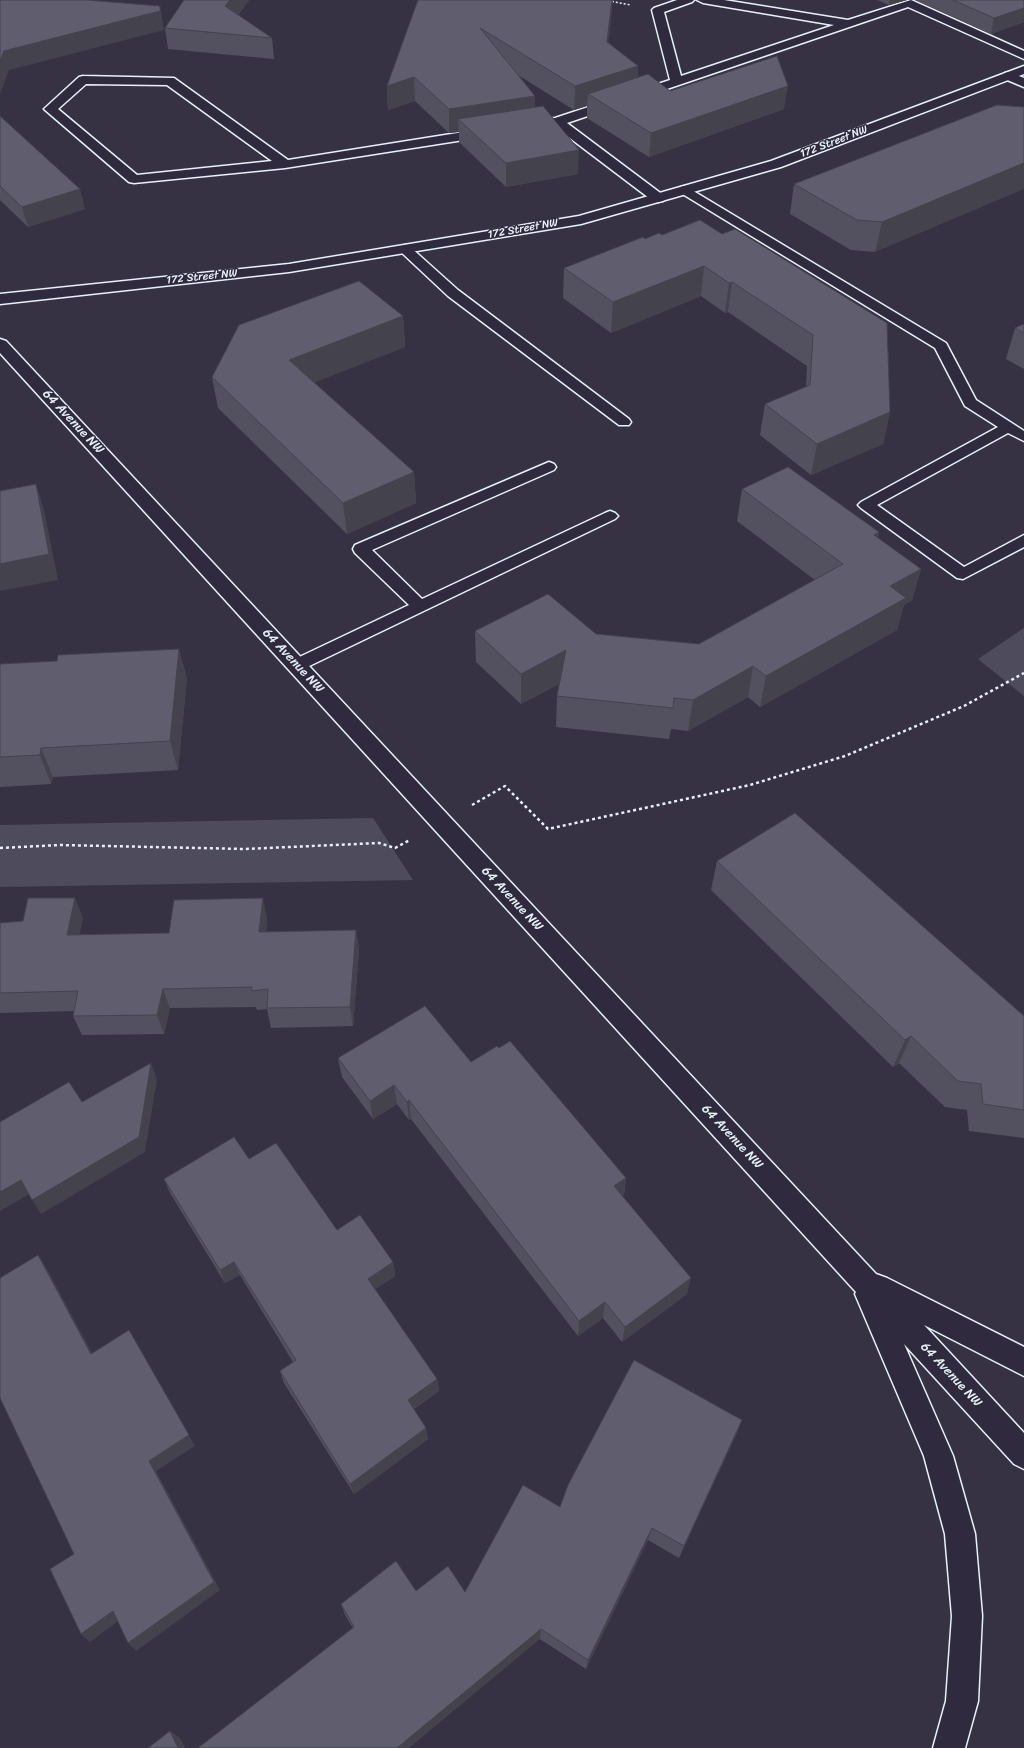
<!DOCTYPE html>
<html>
<head>
<meta charset="utf-8">
<style>
	body { margin:0 }
	canvas { display:block; background:#363244 }
</style>
</head>
<body>
<canvas width="1024" height="1748"></canvas>
<script>
const context = document.querySelector('canvas').getContext('2d');
context.lineJoin = 'round';
function paint(path, color) { context.fillStyle = color; context.fill(path, 'evenodd'); }
const poly = rows => new Path2D(rows.map(r => 'M' + r).join(''));
function trace(path, color, width, dash) { context.strokeStyle = color; context.lineWidth = width; context.lineCap = dash ? 'butt' : 'round'; context.setLineDash(dash || []); context.stroke(path); }
function write(font, color, halo, rows, align = 'center') {
  context.font = font + ' Sriracha,sans-serif'; context.lineWidth = 3; context.setLineDash([]); context.textBaseline = 'middle'; context.strokeStyle = halo; context.fillStyle = color; for (const [text, x, y, turn = 0] of rows) {
    context.save(); context.translate(x, y); context.rotate((+turn || 0) * Math.PI / 180); context.textAlign = isNaN(turn) ? turn : align; if (halo) context.strokeText(text, 0, 0); context.fillText(text, 0, 0); context.restore();
  }
}
paint(poly([
	[1024,628,1024,696,978,659],
	[373,818,413,880,0,887,0,825]
]), '#4d4b5c');
const lane = poly([
	[685,186,946,343,976,400,1024,431,1024,441,1008,433,877,505,964,567,1024,535,1024,547,963,579,957,578,861,508,858,505,861,502,998,427,965,406,935,348,681,193,679,190,681,187,685,186],
	[405,245,409,246,458,290,629,419,631,422,629,425,619,425,448,296,401,252,399,249,405,245],
	[549,462,554,464,556,467,554,470,372,550,422,599,605,513,610,511,615,513,618,516,615,519,303,669,297,671,291,669,289,665,291,661,409,605,355,553,353,549,355,545,549,462]
]);
const street = poly([
	[677,0,694,0,692,2,664,12,681,76,834,25,703,3,697,0,724,0,848,20,911,0,1024,51,1024,59,908,7,567,123,663,195,665,198,663,201,658,202,653,201,554,126,527,130,521,126,527,122,555,118,670,80,652,10,654,8,677,0],
	[1009,72,1024,78,1024,87,1005,79,1003,76,1005,73,1009,72],
	[83,76,174,78,288,160,489,128,496,132,489,136,285,168,134,183,129,182,44,109,79,77,83,76],
	[86,84,167,85,272,161,137,175,58,109,86,84]
]);
const secondary = poly([
	[1024,66,1024,74,781,167,581,224,289,272,0,304,0,294,289,264,579,216,771,161,1024,66],
	[0,339,6,341,876,1274,887,1278,1024,1347,1024,1376,924,1325,1024,1433,1024,1469,1014,1464,904,1344,953,1456,975,1534,982,1616,978,1701,965,1748,933,1748,946,1701,952,1616,945,1534,924,1456,855,1294,856,1292,0,353,0,339]
]);
trace(lane, '#e8f1f8', 3);
trace(street, '#e8f1f8', 3);
trace(secondary, '#e8f1f8', 3);
trace(poly([
	[604,0,631,5]
]), '#e8f1f8', 1.5, [2, 2]);
trace(poly([
	[472,805,505,786,548,829,750,785,845,756,964,706,1024,673],
	[0,848,60,845,245,849,379,843,395,848,410,840]
]), '#e8f1f8', 2.5, [3, 3]);
paint(lane, '#2f2a3d');
paint(street, '#2f2a3d');
paint(secondary, '#2f2a3d');
paint(poly([
	[184,0,249,0,238,15,272,38,274,59,168,49,165,28],
	[418,0,609,43,638,66,637,78,670,91,784,109,649,157,587,118,587,106,574,110,518,75,535,107,578,174,506,187,459,142,459,132,449,133,415,101,388,110,387,86],
	[877,0,907,0,889,5],
	[915,0,1024,0,1024,22,991,34],
	[997,105,875,252,851,250,790,214,794,184],
	[0,116,85,209,28,227,0,200],
	[700,220,890,412,883,444,811,475,760,435,765,404,806,387,807,366,728,312,725,313,701,296,611,333,563,298,564,268,645,239,662,235],
	[403,316,405,347,314,382,414,472,416,503,347,534,218,408,212,377],
	[1024,324,1024,369,1006,359,1015,328],
	[742,489,879,532,878,538,921,569,912,600,904,605,897,630,760,707,748,697,688,731,671,729,669,739,556,727,557,696,559,684,521,704,476,662,475,631,596,634,699,644,815,580,737,521],
	[0,664,187,678,178,770,53,777,51,784,0,787],
	[717,861,1024,1016,1024,1138,969,1131,967,1110,945,1107,899,1063,893,1067,711,890],
	[83,918,79,935,169,933,267,918,266,932,356,930,359,950,353,1026,271,1028,267,1009,257,1010,256,1007,170,1008,164,1034,82,1035,73,1016,74,1011,0,1013,0,923],
	[338,1058,471,1062,626,1178,624,1195,622,1196,687,1294,622,1342,603,1318,578,1336,411,1119,409,1120,397,1104,373,1119,342,1077],
	[249,1159,337,1230,393,1262,395,1276,375,1289,437,1379,439,1391,414,1409,428,1439,354,1494,284,1383,280,1371,293,1362,240,1275,225,1283,170,1193,164,1179],
	[736,1435,679,1558,648,1540,586,1669,540,1639,353,1628,345,1615,341,1604,416,1591,465,1592,560,1507]
]), '#53515f');
paint(poly([
	[230,0,249,0,228,27,225,6],
	[612,0,613,0,606,66,607,42],
	[890,0,907,0,889,5],
	[160,6,164,30,9,70,0,94,0,61,4,51],
	[1024,8,1024,22,991,34,994,18],
	[638,66,637,89,588,94,587,106,574,110,575,86],
	[414,77,415,101,388,110,387,86],
	[788,86,784,109,649,157,651,133],
	[535,96,535,120,458,119,459,132,449,133,449,109],
	[579,150,578,174,506,187,506,163],
	[1024,163,1024,189,875,252,882,222],
	[80,189,85,209,28,227,22,207],
	[704,266,701,296,611,333,613,302],
	[732,282,728,312,725,313,729,283],
	[403,316,405,347,293,391,289,360],
	[890,412,883,444,811,475,817,444],
	[414,472,416,503,347,534,343,503],
	[36,484,44,510,58,580,0,591,0,564],
	[879,532,871,564,874,535],
	[921,569,912,600,904,605,897,630,760,707,766,676,890,586],
	[179,649,187,678,178,770,170,741],
	[566,650,565,681,521,704,521,674],
	[753,666,748,697,688,731,693,700],
	[41,748,53,777,51,784,40,755],
	[75,898,83,918,75,955,67,935],
	[263,898,267,918,264,952,259,932],
	[356,930,359,950,353,1026,350,1007],
	[163,989,170,1008,164,1034,157,1015],
	[911,1036,899,1063,893,1067,905,1040],
	[151,1063,157,1079,145,1152,41,1214,32,1200],
	[394,1085,397,1104,373,1119,370,1101],
	[409,1100,411,1119,409,1120,407,1102],
	[626,1178,624,1195,612,1203,614,1186],
	[21,1180,29,1194,0,1211,0,1192],
	[38,1255,47,1269,99,1366,91,1354],
	[234,1262,240,1275,225,1283,220,1270],
	[393,1262,395,1276,371,1292,368,1279],
	[691,1278,687,1294,622,1342,625,1327],
	[605,1302,603,1318,578,1336,579,1321],
	[129,1330,195,1446,156,1471,220,1590,136,1651,128,1643,149,1461],
	[437,1379,439,1391,410,1411,408,1400],
	[742,1420,736,1435,679,1558,684,1546],
	[426,1428,428,1439,354,1494,350,1484],
	[652,1528,648,1540,586,1669,588,1660],
	[113,1611,121,1619,90,1642,81,1634],
	[541,1629,540,1639,409,1748,397,1748],
	[170,1731,180,1738,185,1748,178,1748]
]), '#43424d');
const building = poly([
	[0,0,87,0,160,6,160,11,4,51,0,61,0,0],
	[184,0,230,0,225,6,272,38,165,28,184,0],
	[418,0,612,0,607,42,638,66,575,86,480,28,535,96,449,109,414,77,387,86,418,0],
	[953,0,1024,0,1024,8,994,18,953,0],
	[777,56,788,86,651,133,588,94,648,74,670,91,777,56],
	[997,105,1024,107,1024,163,882,222,857,220,794,184,997,105],
	[543,106,579,150,506,163,458,119,543,106],
	[0,116,80,189,22,207,0,186,0,116],
	[700,220,722,234,735,229,887,323,890,412,817,444,765,404,810,385,813,335,732,282,729,283,704,266,613,302,564,268,643,237,645,239,659,233,662,235,700,220],
	[359,281,403,316,289,360,414,472,343,503,212,377,239,325,359,281],
	[1024,324,1024,333,1015,328,1024,324],
	[788,467,879,532,874,535,921,569,890,586,906,598,766,676,753,666,693,700,674,698,673,708,557,696,566,650,521,674,475,631,548,594,596,634,699,644,843,564,742,489,788,467],
	[36,484,49,554,0,564,0,491,36,484],
	[179,649,170,741,41,748,40,755,0,757,0,664,57,661,58,655,179,649],
	[795,813,1024,1016,1024,1110,983,1104,981,1084,958,1081,911,1036,905,1040,717,861,795,813],
	[28,898,75,898,67,935,169,933,174,900,263,898,259,932,356,930,350,1007,267,1008,268,989,252,991,252,987,163,989,157,1015,73,1016,78,991,0,993,0,923,23,921,28,898],
	[425,1006,471,1062,497,1046,499,1048,510,1041,626,1178,614,1186,691,1278,625,1327,605,1302,579,1321,409,1100,407,1102,394,1085,370,1101,338,1058,425,1006],
	[151,1063,139,1137,32,1200,21,1180,0,1192,0,1122,69,1082,82,1102,151,1063],
	[234,1137,249,1159,276,1143,337,1230,360,1215,393,1262,368,1279,437,1379,408,1400,426,1428,350,1484,280,1371,296,1360,234,1262,220,1270,164,1179,234,1137],
	[38,1255,91,1354,129,1330,189,1435,149,1461,214,1582,128,1643,113,1611,81,1634,50,1569,74,1554,0,1398,0,1278,38,1255],
	[634,1360,742,1420,684,1546,652,1528,588,1660,541,1629,397,1748,198,1748,354,1627,341,1604,396,1561,416,1591,448,1566,465,1592,523,1485,560,1507,568,1485,634,1360],
	[170,1731,178,1748,148,1748,170,1731]
]);
paint(building, '#605e6e');
trace(building, '#43424d', 1);
write('11px', '#e8f1f8', '#2f2a3d', [
	["172 Street NW",834,142,-21],
	["172 Street NW",523,229,-10],
	["172 Street NW",202,277,-6]
]);
write('13px', '#e8f1f8', '#2f2a3d', [
	["64 Avenue NW",73,422,47],
	["64 Avenue NW",293,661,47],
	["64 Avenue NW",512,899,47],
	["64 Avenue NW",732,1137,47],
	["64 Avenue NW",951,1375,47]
]);
</script>
</body>
</html>
